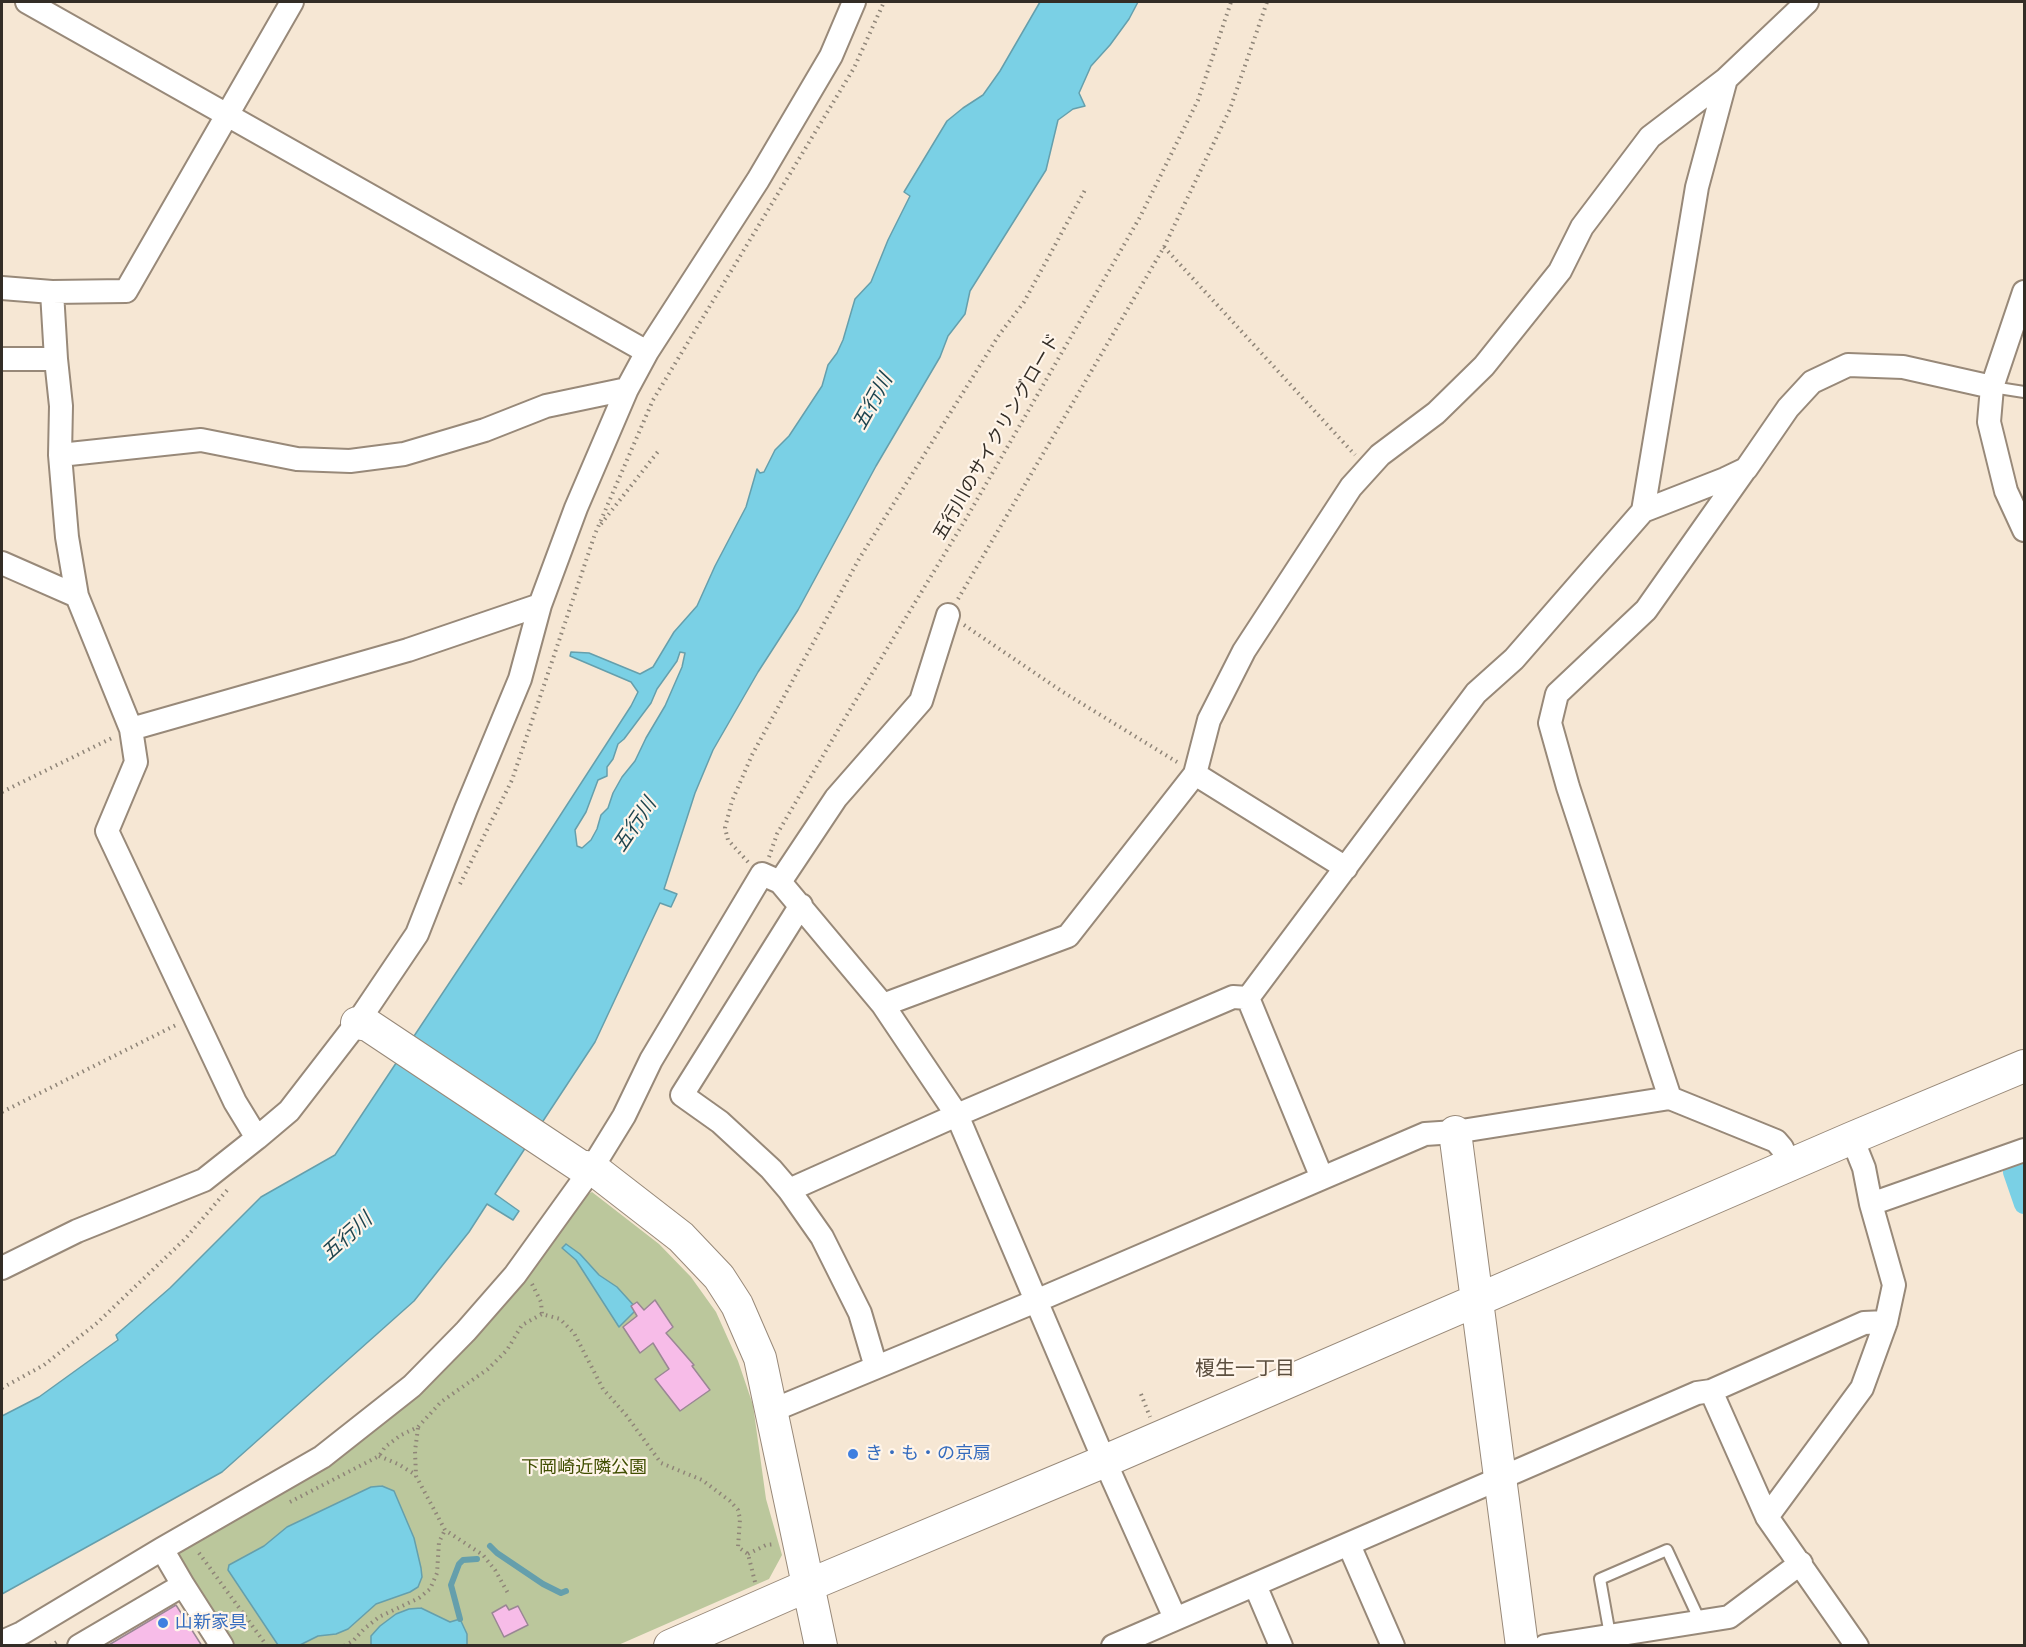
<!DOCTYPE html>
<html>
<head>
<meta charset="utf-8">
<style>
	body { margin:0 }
	#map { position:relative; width:2026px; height:1647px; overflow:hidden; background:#f6e7d4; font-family:"Open Sans",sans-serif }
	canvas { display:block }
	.frame { position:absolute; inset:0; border:3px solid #332d26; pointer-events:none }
</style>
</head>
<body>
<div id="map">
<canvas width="2026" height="1647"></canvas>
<div class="frame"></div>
</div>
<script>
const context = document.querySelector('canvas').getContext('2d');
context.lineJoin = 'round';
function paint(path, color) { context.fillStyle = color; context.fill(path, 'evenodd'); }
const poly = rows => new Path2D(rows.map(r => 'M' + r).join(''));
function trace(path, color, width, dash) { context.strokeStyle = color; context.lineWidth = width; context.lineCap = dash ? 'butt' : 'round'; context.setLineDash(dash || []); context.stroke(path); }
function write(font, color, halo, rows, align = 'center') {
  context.font = font + ' "Open Sans","Noto Sans JP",sans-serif'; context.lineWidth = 4.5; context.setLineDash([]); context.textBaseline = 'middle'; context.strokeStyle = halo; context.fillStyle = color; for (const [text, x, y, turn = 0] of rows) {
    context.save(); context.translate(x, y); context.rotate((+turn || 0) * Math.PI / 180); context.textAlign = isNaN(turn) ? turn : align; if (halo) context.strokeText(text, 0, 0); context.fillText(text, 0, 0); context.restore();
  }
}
paint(poly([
	[592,1192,659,1244,691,1277,716,1312,738,1361,753,1405,766,1499,782,1555,769,1579,616,1646,230,1645,173,1556,323,1463,579,1199]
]), '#bbc79c');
const water = poly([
	[1040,2,1138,2,1129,19,1110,45,1091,66,1079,93,1085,106,1073,109,1058,120,1046,170,970,291,965,314,948,336,940,357,876,466,798,610,758,672,713,750,695,793,664,889,677,894,671,907,660,903,595,1042,495,1194,519,1211,513,1220,487,1204,469,1232,414,1301,222,1472,2,1594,2,1416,39,1397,118,1340,116,1335,170,1288,261,1197,335,1155,543,842,631,706,638,692,631,682,570,656,571,652,589,653,640,674,653,667,674,632,697,606,715,566,746,507,757,469,760,473,764,472,775,450,789,436,822,386,828,365,837,353,843,340,855,299,871,282,888,240,910,196,904,192,947,121,963,108,983,95,1000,71,1040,2],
	[680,652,685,653,682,667,665,706,646,738,635,761,622,777,613,793,608,808,601,815,597,829,591,840,582,848,577,846,575,830,586,812,598,780,607,776,607,767,613,759,618,744,624,739,651,703,657,689,677,661,680,652],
	[566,1244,580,1254,599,1275,617,1287,637,1309,619,1327,576,1260,562,1248,566,1244],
	[382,1486,394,1491,414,1538,421,1568,422,1577,418,1587,410,1592,376,1604,348,1629,336,1634,318,1636,300,1645,278,1645,228,1570,229,1565,264,1546,287,1527,371,1487,382,1486],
	[421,1608,450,1622,460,1619,467,1634,467,1645,373,1646,371,1644,371,1636,380,1626,396,1614,409,1609,421,1608]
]);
paint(water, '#7ad0e5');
trace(water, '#659fac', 1.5);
trace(poly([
	[490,1546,497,1553,543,1584,561,1593,566,1591],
	[460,1619,451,1585,459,1564,463,1560,477,1559]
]), '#659fac', 6);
trace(poly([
	[2024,1168,2013,1172,2024,1204]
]), '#7ad0e5', 20);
const building = poly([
	[655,1300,673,1327,666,1333,694,1365,692,1366,710,1390,680,1411,655,1379,669,1369,653,1343,640,1353,623,1327,637,1316,631,1306,637,1302,644,1310,655,1300],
	[176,1605,202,1646,107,1646,176,1605],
	[506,1605,509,1610,518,1606,528,1625,504,1637,492,1613,506,1605]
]);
paint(building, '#f7bce8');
trace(building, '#9a8794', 1.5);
const lane = poly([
	[1992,387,2024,392],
	[1610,1635,1600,1579,1667,1550,1700,1621]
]);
const street = poly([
	[27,2,647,352],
	[2,288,52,292,126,291,292,2],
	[52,292,56,359,61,406,60,455,67,537,77,596,131,729,136,762,107,831,235,1102,257,1138],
	[2024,292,1992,387,1989,422,2006,491,2024,530],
	[2,359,56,359],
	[60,455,201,440,297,459,350,461,404,454,485,430,546,406,627,389],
	[1643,511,1697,187,1726,79],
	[2,563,77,596],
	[131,729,408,650,540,605],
	[1195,774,1209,720,1244,651,1351,487,1380,455,1436,413,1484,366,1560,271,1582,227,1650,137,1726,79,1807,2],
	[780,882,836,798,921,701,948,615],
	[801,905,682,1095,720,1122,771,1169,789,1190,822,1237,860,1313,876,1367],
	[1248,998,1476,693,1514,659,1643,511,1725,479,1746,469,1788,408,1812,382,1848,365,1903,367,1992,387],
	[1248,998,1322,1178],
	[883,1005,1068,936,1195,774,1346,868],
	[1670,1098,1568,787,1550,723,1557,694,1646,610,1744,471],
	[789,1190,957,1115,1233,997,1248,998],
	[1871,1204,2024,1150],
	[2,1268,77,1231,204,1180,257,1138,289,1111,357,1023,417,934,466,809,520,679,540,605,576,508,627,389,647,352,758,180,831,56,854,2],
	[1711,1391,1767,1517,1857,1646],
	[771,1411,1036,1301,1425,1134,1455,1132,1670,1098,1776,1141,1782,1148,1790,1165],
	[1767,1517,1862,1388,1886,1322,1894,1285,1871,1204,1864,1168,1852,1138],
	[1349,1545,1393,1646],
	[162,1549,183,1585],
	[1255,1585,1281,1646],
	[2,1642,22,1633,162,1549,322,1457,412,1386,466,1331,515,1275,592,1168,624,1116,651,1060,762,874,780,882,883,1005,957,1115,1098,1446,1175,1618],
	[79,1646,183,1585,222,1646],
	[1113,1646,1697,1393,1711,1391,1864,1323,1886,1322],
	[1545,1646,1729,1617,1801,1563]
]);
const secondary = poly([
	[357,1023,368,1025,580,1166,592,1168,681,1237,719,1277,737,1305,760,1358,821,1646],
	[1455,1132,1522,1646],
	[670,1646,809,1585,1105,1461,1852,1138,2024,1066]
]);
trace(lane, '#988979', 14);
trace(street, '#988979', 26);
trace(secondary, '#988979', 34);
trace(poly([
	[1164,247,1355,455],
	[601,524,660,449],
	[958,599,1164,247,1230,109,1267,2],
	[964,625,1063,692,1177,762],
	[2,792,114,737],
	[769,857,777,834,851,708,967,517,1140,217,1198,100,1231,2],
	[748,862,728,840,725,828,732,801,752,755,859,559,999,335,1024,302,1085,190],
	[460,884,512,780,595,534,653,400,854,68,884,2],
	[2,1112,178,1024],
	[532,1284,541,1302,542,1314],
	[2,1388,44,1365,97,1323,185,1239,229,1188],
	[1141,1394,1150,1417],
	[418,1428,415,1451,416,1476,445,1530,483,1555,495,1570,509,1595],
	[379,1456,398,1464,416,1475],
	[290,1502,379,1456,385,1447,401,1435,418,1427,441,1402,488,1369,507,1350,522,1325,542,1314,560,1319,574,1333,603,1389,626,1415,661,1463,702,1480,730,1501,738,1510,740,1519,738,1547,748,1554,755,1582],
	[199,1553,267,1646],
	[748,1554,766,1545,775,1544],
	[50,1646,60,1640],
	[344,1646,353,1641,364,1629,379,1617,419,1598,430,1589,437,1573,439,1542,445,1530]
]), '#8f8578', 4, [1.5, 4.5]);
trace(lane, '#fff', 10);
trace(street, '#fff', 22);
trace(secondary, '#fff', 32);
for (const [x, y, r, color] of [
	[853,1454,6,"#3f7fe0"],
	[163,1623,6,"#3f7fe0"]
]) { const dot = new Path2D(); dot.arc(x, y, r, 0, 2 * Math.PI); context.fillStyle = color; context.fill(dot); trace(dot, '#fff5ea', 2); }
write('18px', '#332d26', '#fff5ea', [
	["五行川のサイクリングロード",997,437,-60]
]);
write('18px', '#366cbe', '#fff5ea', [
	["き・も・の京扇",865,1454],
	["山新家具",175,1623]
], 'left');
write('18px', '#414f02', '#fff5ea', [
	["下岡崎近隣公園",584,1468]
]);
write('italic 20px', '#1e454f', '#fff5ea', [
	["五行川",873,402,-61],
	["五行川",635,825,-56],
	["五行川",347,1237,-42]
]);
write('20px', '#5c4f3f', '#fff5ea', [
	["榎生一丁目",1245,1369]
]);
</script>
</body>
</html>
